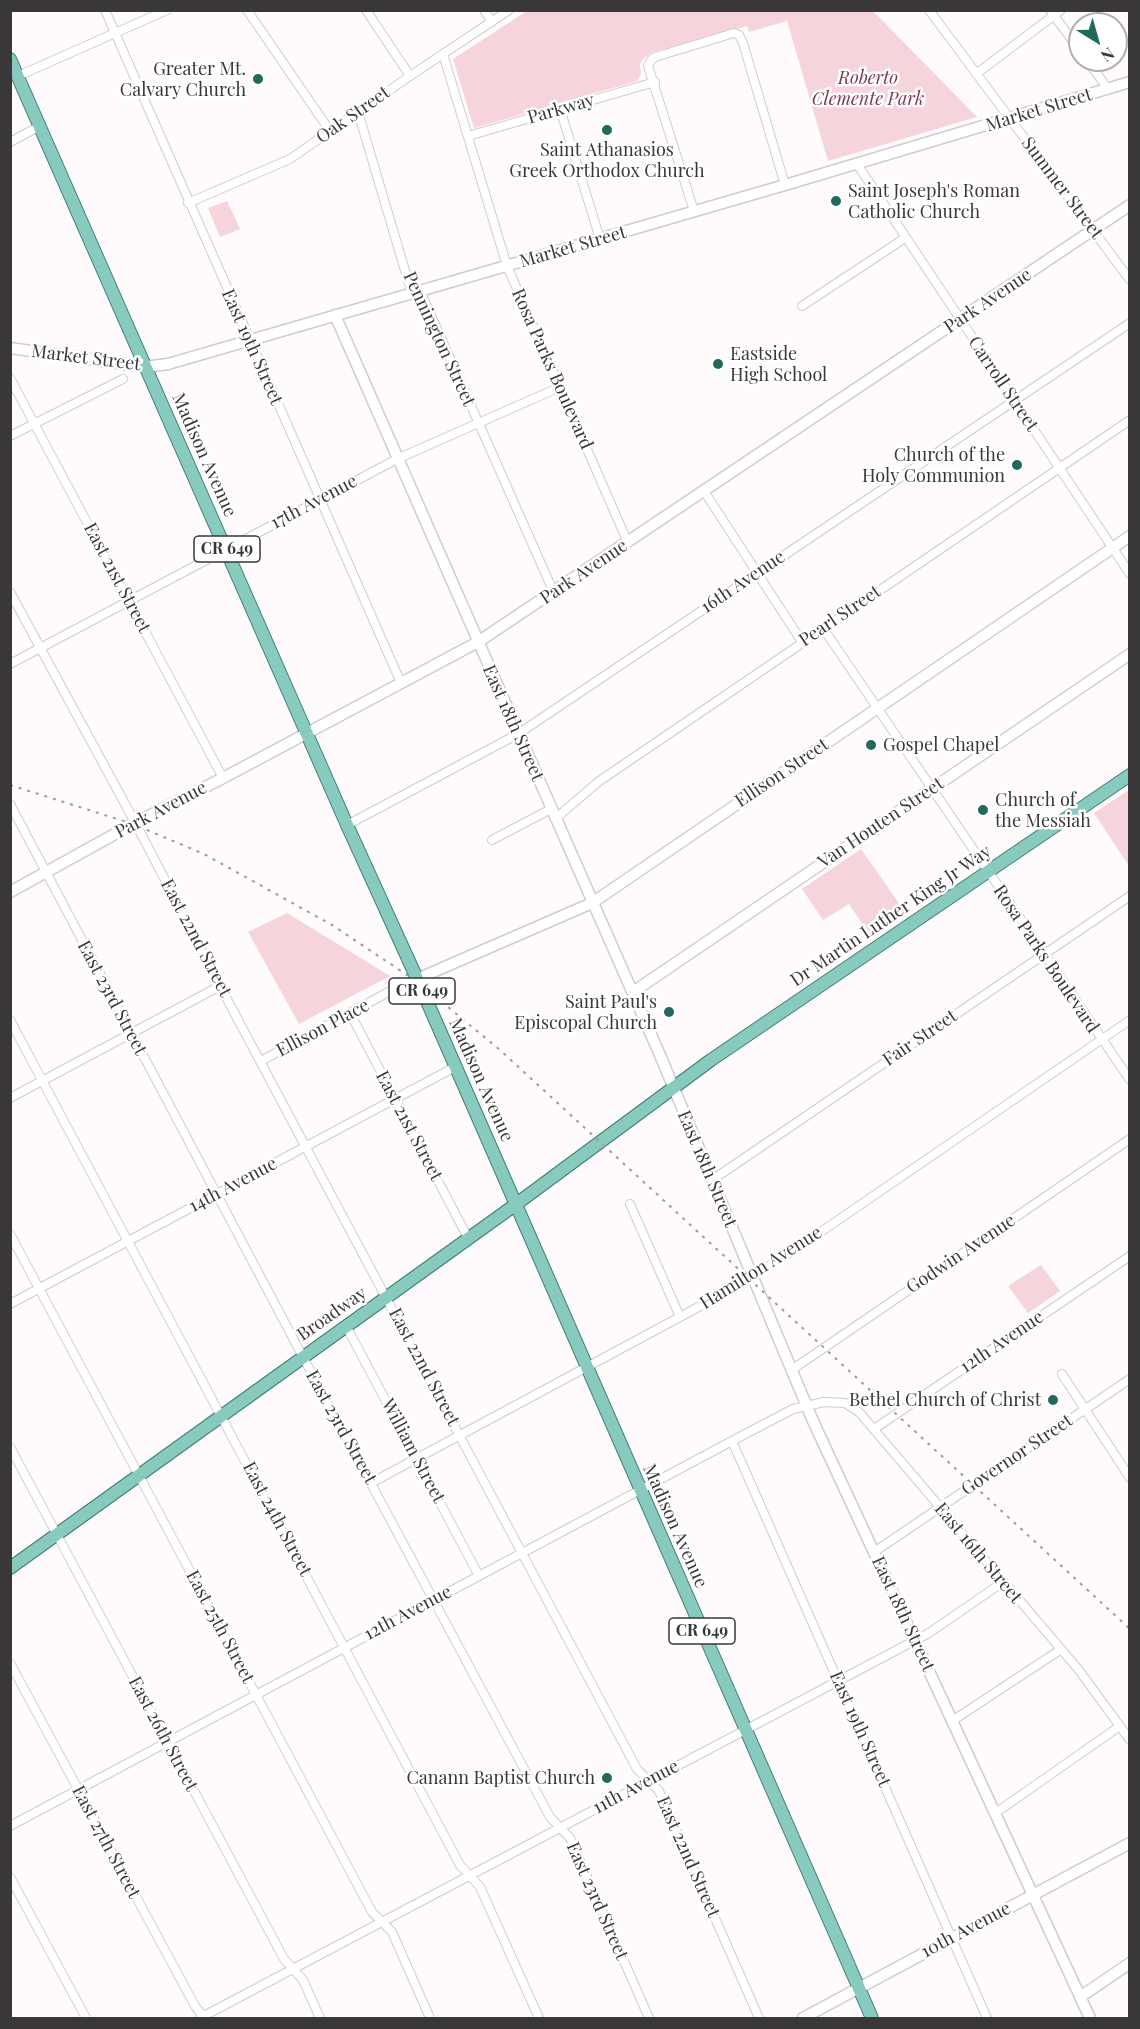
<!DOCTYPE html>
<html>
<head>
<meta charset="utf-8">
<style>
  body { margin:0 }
  #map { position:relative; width:1140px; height:2029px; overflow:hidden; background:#fffafb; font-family:"Playfair Display",serif }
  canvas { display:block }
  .frame { position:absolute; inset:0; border:12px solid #393738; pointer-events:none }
  .north { position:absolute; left:1068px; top:12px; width:60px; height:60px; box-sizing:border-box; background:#fff; border:2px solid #b0afaf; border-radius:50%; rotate:143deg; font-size:16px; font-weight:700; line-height:24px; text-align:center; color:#393738 }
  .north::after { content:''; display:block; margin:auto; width:21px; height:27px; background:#22685d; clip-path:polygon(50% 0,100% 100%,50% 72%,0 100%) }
</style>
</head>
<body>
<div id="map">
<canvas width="1140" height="2029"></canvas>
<div class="frame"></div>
<div class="north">N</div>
</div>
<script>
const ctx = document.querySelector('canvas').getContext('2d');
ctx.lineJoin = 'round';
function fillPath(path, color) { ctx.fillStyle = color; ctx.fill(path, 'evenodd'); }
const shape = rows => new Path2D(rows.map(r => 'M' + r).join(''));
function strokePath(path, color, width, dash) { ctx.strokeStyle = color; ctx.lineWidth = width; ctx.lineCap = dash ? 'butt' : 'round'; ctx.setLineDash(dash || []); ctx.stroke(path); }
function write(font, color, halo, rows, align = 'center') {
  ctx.font = font + ' "Playfair Display",serif'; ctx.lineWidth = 5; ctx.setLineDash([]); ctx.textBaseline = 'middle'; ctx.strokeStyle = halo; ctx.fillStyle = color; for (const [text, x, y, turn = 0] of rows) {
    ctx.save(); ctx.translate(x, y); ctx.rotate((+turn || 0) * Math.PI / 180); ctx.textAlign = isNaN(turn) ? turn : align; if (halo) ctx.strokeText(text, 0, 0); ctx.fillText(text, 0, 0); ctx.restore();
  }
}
const green = shape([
  [527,11,873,11,977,117,828,161,787,21,749,32,747,26,653,52,645,57,640,64,641,74,637,81,474,128,453,59],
  [227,201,240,229,220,237,208,208],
  [1129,790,1129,866,1094,813],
  [861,849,905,912,870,936,849,904,823,920,802,889],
  [287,913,390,976,299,1024,248,932],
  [1041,1265,1060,1291,1028,1313,1008,1286]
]);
const street = shape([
  [105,10,401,683],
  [247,10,330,131],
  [366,10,410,76],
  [484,10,492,22],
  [929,10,1130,280],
  [1050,10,1080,51],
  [443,54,507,266,628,543],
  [1087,60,1108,89],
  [976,74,1061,10],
  [18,76,167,10],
  [560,109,600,239],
  [358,112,409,284,422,295,554,593],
  [468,136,655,82],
  [10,142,40,126],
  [857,164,1130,574],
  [188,203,290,159,410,76,509,10],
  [694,211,648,66,651,60,655,57,734,33,739,35,743,43,785,185],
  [802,306,905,238],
  [10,378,223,778],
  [10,436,123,379],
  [704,491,802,642],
  [10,592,137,826,220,986,637,1769,659,1791,759,2018],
  [823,628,1130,1080],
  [10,664,397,459,560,387],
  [10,804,303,1357,550,1817,570,1838,649,2018],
  [555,819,598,782,1130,420],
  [347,825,518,734,1130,323],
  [492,840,551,809],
  [350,1013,468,1238],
  [10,1020,460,1865,480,1887,539,2018],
  [261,1061,394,989,417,979],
  [10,1098,220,986],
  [712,1180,1130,896],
  [630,1204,680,1317],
  [10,1234,372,1912,392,1932,430,2018],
  [10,1304,455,1067],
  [346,1326,479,1576],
  [793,1369,1130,1139],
  [1062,1374,1130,1478],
  [874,1429,1130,1256],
  [732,1441,987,2018],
  [10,1447,284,1959,303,1980,320,2018],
  [371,1483,732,1289,790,1253,1130,1020],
  [874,1552,1130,1379],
  [10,1663,195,2006,205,2018],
  [952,1721,1060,1650],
  [994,1814,1120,1726],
  [10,1826,732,1441,793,1409,824,1402,845,1403,859,1412,1078,1669,1130,1740],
  [10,1877,86,2018],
  [200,2018,929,1633,1003,1582]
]);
const secondary = shape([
  [335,315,660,1055,813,1421,1090,2018],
  [10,348,131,365,152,366,168,364,785,185,1130,82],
  [10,892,135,823,223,778,478,642,1130,205],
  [417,979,592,903,1130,536],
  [633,992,1130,654],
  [1080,1997,1130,1963],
  [803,2018,1130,1843]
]);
const primary = shape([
  [10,59,347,825,419,983,872,2018],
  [10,1568,515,1205,711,1060,1130,775]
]);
const rail = shape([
  [10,785,133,824,204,854,332,925,419,983,500,1050,1130,1629]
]);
const markers = [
  [258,79,6,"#22685d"],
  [607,130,6,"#22685d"],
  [836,201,6,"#22685d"],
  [718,364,6,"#22685d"],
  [1017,465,6,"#22685d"],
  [871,745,6,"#22685d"],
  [983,810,6,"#22685d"],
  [669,1012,6,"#22685d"],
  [1053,1400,6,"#22685d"],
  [607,1778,6,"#22685d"]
];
const shields = [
  [227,549,66],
  [422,991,66],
  [702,1631,66]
];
const shieldNames = [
  ["CR 649",227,549],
  ["CR 649",422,991],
  ["CR 649",702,1631]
];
const poiNames = [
  ["Greater Mt.",246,69],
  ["Calvary Church",246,90],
  ["Saint Athanasios",607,150,"center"],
  ["Greek Orthodox Church",607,171,"center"],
  ["Saint Joseph's Roman",848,191,"left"],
  ["Catholic Church",848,212,"left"],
  ["Eastside",730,354,"left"],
  ["High School",730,375,"left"],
  ["Church of the",1005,455],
  ["Holy Communion",1005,476],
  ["Gospel Chapel",883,745,"left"],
  ["Church of",995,800,"left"],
  ["the Messiah",995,821,"left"],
  ["Saint Paul's",657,1002],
  ["Episcopal Church",657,1023],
  ["Bethel Church of Christ",1041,1400],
  ["Canann Baptist Church",595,1778]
];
const parkNames = [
  ["Roberto",868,78],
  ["Clemente Park",868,99]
];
const streetNames = [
  ["Parkway",561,109,-16],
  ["Market Street",1039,110,-17],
  ["Oak Street",353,115,-35],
  ["Summer Street",1062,188,53],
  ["Market Street",573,247,-16],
  ["Park Avenue",988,301,-34],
  ["Pennington Street",439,339,65],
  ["East 19th Street",252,347,66],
  ["Market Street",86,358,7],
  ["Rosa Parks Boulevard",552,369,66],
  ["Carroll Street",1003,384,56],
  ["Madison Avenue",204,455,66],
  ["17th Avenue",314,502,-28],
  ["Park Avenue",584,572,-34],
  ["East 21st Street",117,578,62],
  ["16th Avenue",743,582,-34],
  ["Pearl Street",840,616,-34],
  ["East 18th Street",513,723,66],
  ["Ellison Street",782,773,-34],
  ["Park Avenue",161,810,-28],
  ["Van Houten Street",881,823,-34],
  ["Dr Martin Luther King Jr Way",891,916,-34],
  ["East 22nd Street",196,938,62],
  ["Rosa Parks Boulevard",1046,959,56],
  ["East 23rd Street",112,998,62],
  ["Ellison Place",323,1028,-28],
  ["Fair Street",920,1038,-34],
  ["Madison Avenue",481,1080,66],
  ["East 21st Street",409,1126,62],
  ["East 18th Street",707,1169,67],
  ["14th Avenue",233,1185,-28],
  ["Godwin Avenue",961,1254,-34],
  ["Hamilton Avenue",761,1268,-32],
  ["Broadway",332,1314,-35],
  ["12th Avenue",1002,1342,-34],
  ["East 22nd Street",424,1367,62],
  ["East 23rd Street",341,1427,61],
  ["William Street",413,1451,62],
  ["Governor Street",1017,1455,-34],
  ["East 24th Street",277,1519,62],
  ["Madison Avenue",675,1526,66],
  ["East 16th Street",978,1553,50],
  ["12th Avenue",408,1613,-28],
  ["East 18th Street",903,1614,65],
  ["East 25th Street",220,1627,62],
  ["East 19th Street",860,1729,66],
  ["East 26th Street",163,1734,62],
  ["11th Avenue",636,1787,-28],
  ["East 27th Street",106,1842,62],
  ["East 22nd Street",688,1857,66],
  ["East 23rd Street",597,1901,66],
  ["10th Avenue",966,1930,-28]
];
fillPath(green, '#f5d4dc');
strokePath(street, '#d0cccd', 10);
strokePath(secondary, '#d0cccd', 13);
strokePath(primary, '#3a8074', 14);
strokePath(street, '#fff', 8);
strokePath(secondary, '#fff', 10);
strokePath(primary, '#89cabf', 12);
strokePath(rail, '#9f9b9c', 2, [3, 6]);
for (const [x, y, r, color] of markers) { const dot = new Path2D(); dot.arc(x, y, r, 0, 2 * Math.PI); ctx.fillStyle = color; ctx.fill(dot); strokePath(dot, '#fff', 2); }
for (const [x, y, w] of shields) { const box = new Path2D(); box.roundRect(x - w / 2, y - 13, w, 26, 4.5); ctx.fillStyle = '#fff'; ctx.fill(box); strokePath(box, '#393738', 1.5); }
write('bold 16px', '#393738', null, shieldNames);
write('18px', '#393738', '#fff', poiNames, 'right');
write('italic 18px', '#7b3b4e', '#fff', parkNames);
write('18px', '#393738', '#fff', streetNames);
</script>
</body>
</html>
